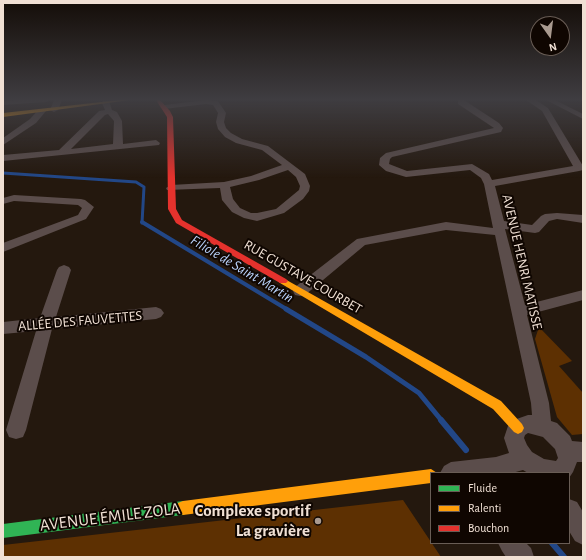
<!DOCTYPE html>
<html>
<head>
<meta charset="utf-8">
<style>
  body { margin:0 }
  #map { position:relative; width:586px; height:560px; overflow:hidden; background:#24180e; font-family:"Alegreya Sans",sans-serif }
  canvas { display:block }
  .frame { position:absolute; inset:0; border:4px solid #f0e0d4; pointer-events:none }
  .legend { position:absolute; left:430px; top:472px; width:140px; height:72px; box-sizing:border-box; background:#0f0601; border:1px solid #695d55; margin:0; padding:5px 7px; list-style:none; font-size:12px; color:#f0e0d4 }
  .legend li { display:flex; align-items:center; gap:8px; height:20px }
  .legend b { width:20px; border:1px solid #695d55 }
  .north { position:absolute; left:530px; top:16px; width:40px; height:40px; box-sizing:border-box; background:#0f0601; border:1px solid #695d55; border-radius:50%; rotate:166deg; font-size:11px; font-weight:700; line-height:16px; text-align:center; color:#f0e0d4 }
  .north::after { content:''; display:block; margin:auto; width:14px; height:18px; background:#a99a8f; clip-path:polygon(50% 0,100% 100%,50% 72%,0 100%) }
</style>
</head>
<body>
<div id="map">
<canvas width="586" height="560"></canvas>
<div class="frame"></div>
<ul class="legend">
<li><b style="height:5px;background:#30b455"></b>Fluide</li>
<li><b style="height:5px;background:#ff9f0a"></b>Ralenti</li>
<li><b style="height:5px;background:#e5322d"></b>Bouchon</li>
</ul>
<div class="north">N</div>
</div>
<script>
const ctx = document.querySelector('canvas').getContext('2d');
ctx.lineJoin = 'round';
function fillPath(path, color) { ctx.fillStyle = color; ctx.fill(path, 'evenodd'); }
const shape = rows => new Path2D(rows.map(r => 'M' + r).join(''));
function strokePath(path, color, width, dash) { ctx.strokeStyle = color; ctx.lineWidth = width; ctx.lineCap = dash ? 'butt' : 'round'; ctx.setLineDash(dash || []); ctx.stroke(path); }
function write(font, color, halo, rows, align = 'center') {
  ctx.font = font + ' "Alegreya Sans",sans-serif'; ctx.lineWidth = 4; ctx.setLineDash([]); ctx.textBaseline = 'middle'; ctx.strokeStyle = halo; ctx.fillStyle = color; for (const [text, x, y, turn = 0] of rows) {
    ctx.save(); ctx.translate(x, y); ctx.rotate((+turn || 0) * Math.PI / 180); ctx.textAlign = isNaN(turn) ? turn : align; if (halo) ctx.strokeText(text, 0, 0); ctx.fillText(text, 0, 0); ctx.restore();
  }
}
const green = shape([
  [539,327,572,361,559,366,583,393,583,434,572,435,557,417,535,339],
  [403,500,441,557,3,557,3,545]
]);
const streamFar3 = shape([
  [3,173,136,182,144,187,142,223]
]);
const streamFar2 = shape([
  [142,222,288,310]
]);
const streamFar1 = shape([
  [286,309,366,357,419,393,442,421]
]);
const stream = shape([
  [441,420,466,450],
  [552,543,564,557]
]);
const street = shape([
  [18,100,50,100,46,102,3,105,3,101,18,100],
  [54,100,62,100,58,110,54,112,50,110,54,100],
  [206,100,218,101,226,113,224,122,226,128,231,133,242,139,268,146,305,174,310,186,309,191,303,199,284,213,257,221,244,218,232,212,222,200,220,188,167,190,166,188,171,185,224,182,251,176,282,165,262,150,236,143,225,137,218,129,216,122,218,113,213,105,206,104,164,109,160,107,164,105,206,100],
  [288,170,296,177,300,186,299,190,276,209,257,213,251,213,240,208,233,199,230,187,259,180,288,170],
  [458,100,464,100,499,123,503,128,501,132,392,157,390,159,389,164,407,171,472,164,489,174,492,180,573,166,542,111,526,100,536,100,548,108,583,166,583,170,579,171,495,186,504,221,532,225,541,216,545,214,557,213,583,215,583,223,557,219,549,221,539,232,535,233,505,229,525,305,583,290,583,300,527,315,549,403,551,421,557,423,570,436,572,441,583,442,583,462,577,462,573,472,569,478,569,473,528,473,523,470,512,473,440,473,444,466,451,462,496,457,509,453,504,438,508,426,511,421,528,415,532,415,531,403,495,235,446,230,365,245,305,295,300,296,295,295,293,291,295,287,357,239,446,222,493,228,484,184,481,178,470,170,406,177,386,171,379,165,380,158,386,153,494,128,458,104,458,100],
  [528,433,543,437,555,449,558,458,556,461,544,459,532,452,527,445,524,438,525,435,528,433],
  [546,100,555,100,583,114,583,119,546,100],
  [103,101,109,101,112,110,117,112,122,121,123,144,156,140,160,143,159,145,3,161,3,155,59,150,99,111,105,110,102,103,103,101],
  [108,114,114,121,113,144,71,149,105,115,108,114],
  [39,109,45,109,46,111,36,123,3,145,3,138,30,119,39,109],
  [14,195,81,199,85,200,94,207,86,219,3,252,3,243,78,215,82,208,78,205,14,201,3,204,3,198,14,195],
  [64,265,69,267,71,270,56,317,156,307,161,309,164,313,161,317,156,319,52,329,26,430,23,437,16,439,9,437,6,430,36,331,3,334,3,322,40,318,57,270,59,267,64,265],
  [569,499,577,502,583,512,583,545,575,541,569,531,569,499],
  [498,543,526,543,531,548,534,557,506,557,502,551,498,543]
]);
const fast = shape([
  [183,501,188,503,190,508,188,513,183,515,3,538,3,524,183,501]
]);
const slow = shape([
  [119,100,130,100,3,117,3,113,119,100],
  [283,278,501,401,522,424,524,428,522,432,518,434,514,432,493,409,280,283,278,281,283,278],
  [431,469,437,473,431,473,431,483,183,515,178,513,176,508,178,503,183,501,431,469]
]);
const jam = shape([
  [156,100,160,100,170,111,173,117,176,209,182,220,286,279,288,281,286,283,280,283,176,223,168,209,167,117,156,100]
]);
const markers = [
  [318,521,4,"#a99a8f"]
];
const streetNames = [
  ["AVENUE HENRI MATISSE",522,262,77],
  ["RUE GUSTAVE COURBET",303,277,30],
  ["ALLÉE DES FAUVETTES",80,321,-5]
];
const waterNames = [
  ["Filiole de Saint Martin",242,269,31]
];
const nearPoinames = [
  ["Complexe sportif",310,511],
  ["La gravière",310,531]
];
const nearStreetnames = [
  ["AVENUE ÉMILE ZOLA",110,517,-7]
];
fillPath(green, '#5d3002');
strokePath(streamFar3, '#224787', 3);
strokePath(streamFar2, '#224787', 4);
strokePath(streamFar1, '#224787', 5);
strokePath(stream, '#224787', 6);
fillPath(street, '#5b4d4b');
fillPath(fast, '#30b455');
fillPath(slow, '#ff9f0a');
fillPath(jam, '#e5322d');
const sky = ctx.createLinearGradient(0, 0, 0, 178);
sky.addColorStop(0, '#140d08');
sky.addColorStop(0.56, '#3f3d41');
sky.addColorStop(1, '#3f3d4100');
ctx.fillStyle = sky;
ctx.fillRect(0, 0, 586, 178);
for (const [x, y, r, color] of markers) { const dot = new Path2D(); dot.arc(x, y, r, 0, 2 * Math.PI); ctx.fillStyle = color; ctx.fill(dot); strokePath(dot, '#0f0601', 1.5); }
write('14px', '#f0e0d4', '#0f0601', streetNames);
write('italic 15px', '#bad3fb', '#0f0601', waterNames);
write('bold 17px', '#f0e0d4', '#0f0601', nearPoinames, 'right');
write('17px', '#f0e0d4', '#0f0601', nearStreetnames);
</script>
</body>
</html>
